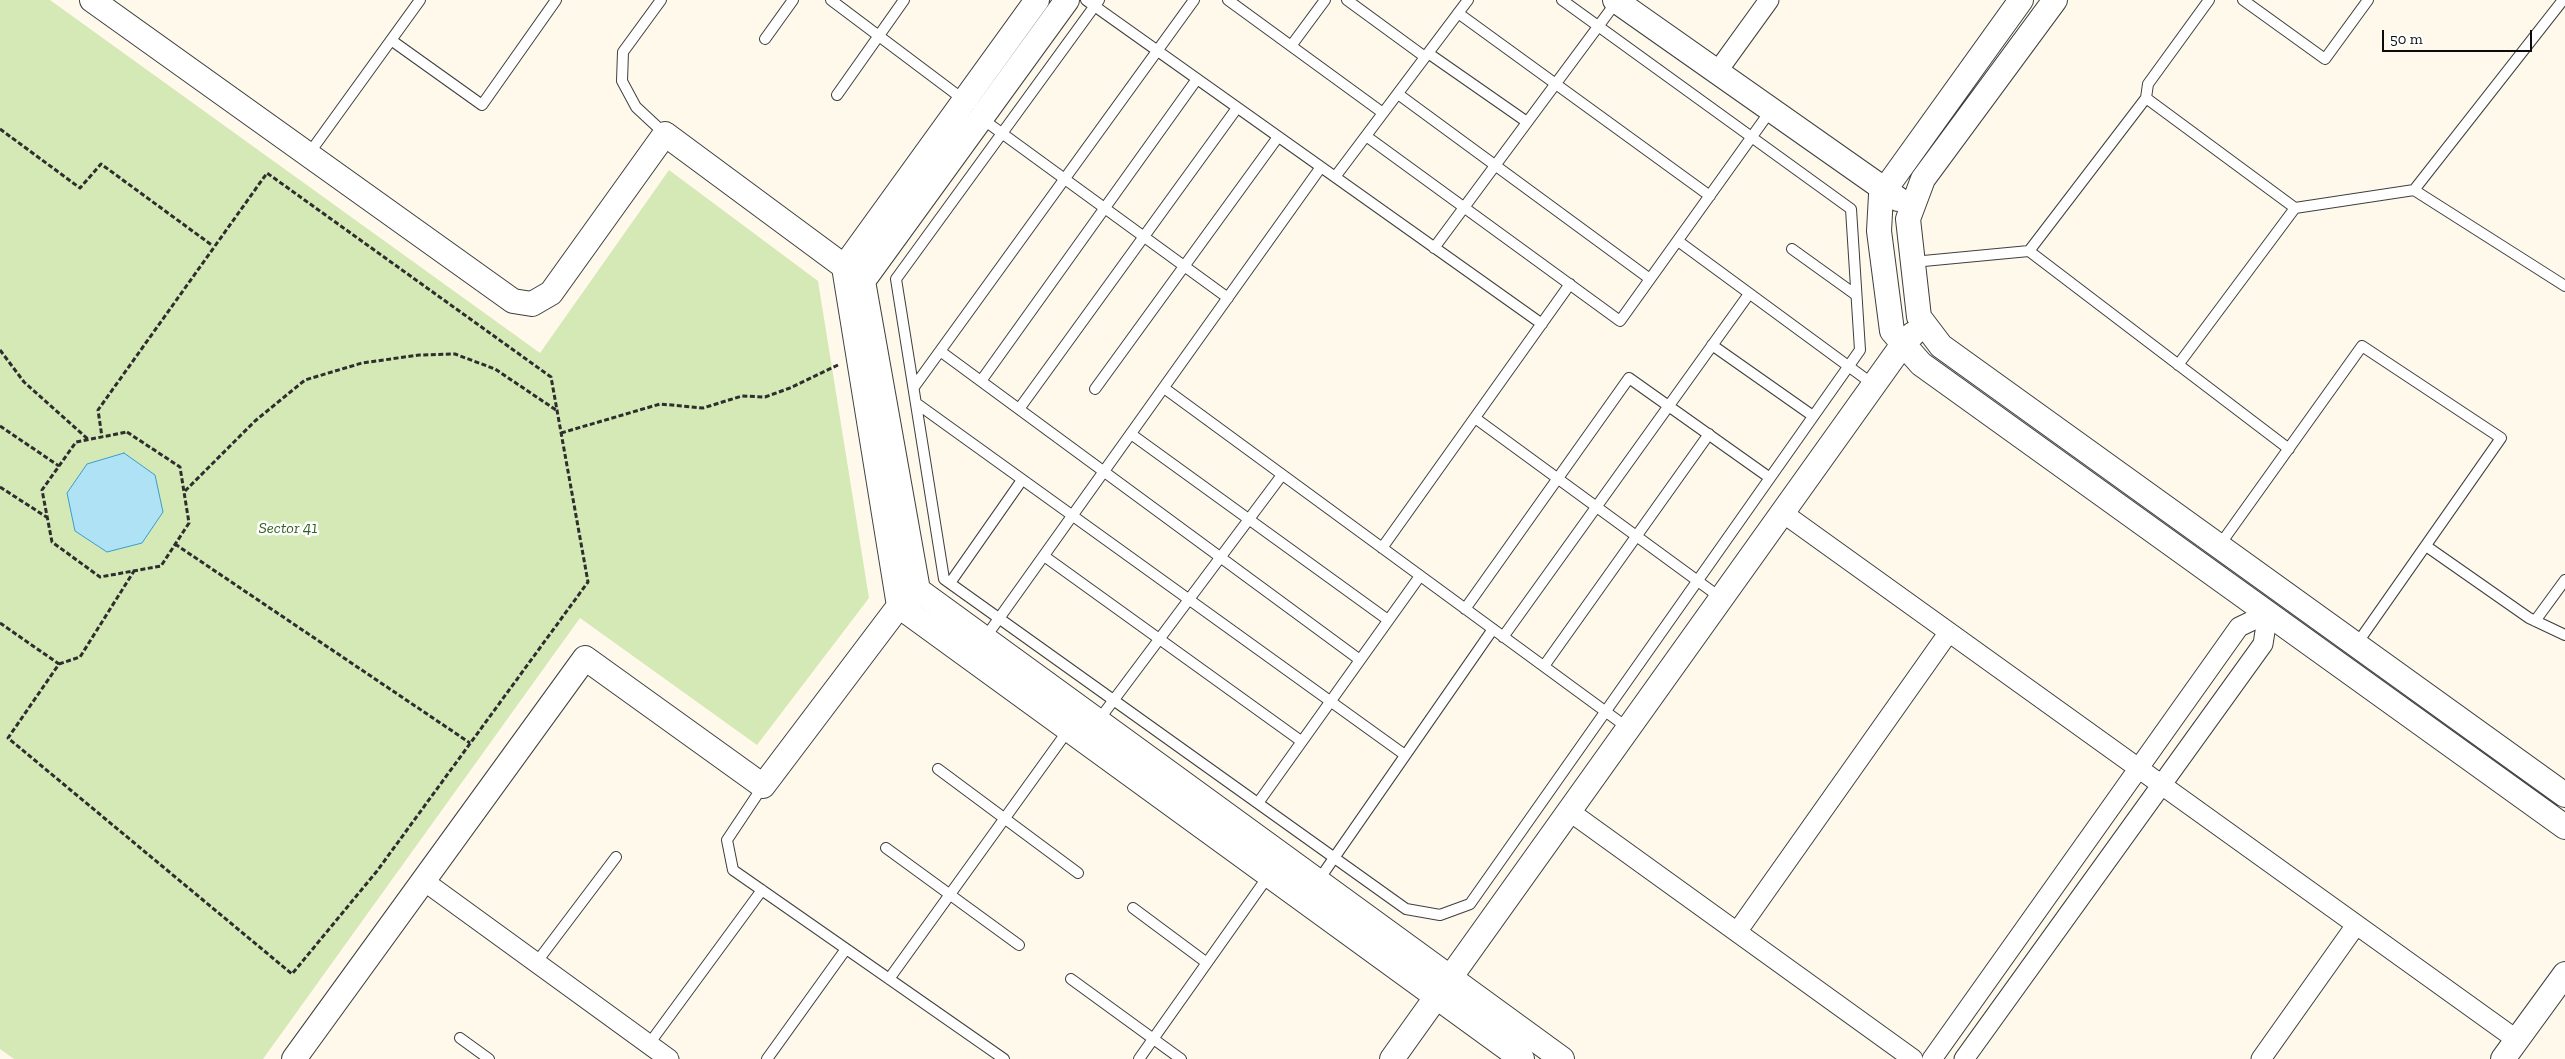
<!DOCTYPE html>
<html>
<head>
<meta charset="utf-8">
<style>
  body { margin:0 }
  #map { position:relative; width:2565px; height:1059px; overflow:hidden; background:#fff9eb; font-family:"Zilla Slab",serif }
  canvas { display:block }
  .scale { position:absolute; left:2382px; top:30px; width:150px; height:22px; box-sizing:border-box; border:2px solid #0c0c0c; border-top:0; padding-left:6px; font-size:15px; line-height:18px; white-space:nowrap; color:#0c0c0c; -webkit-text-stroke:4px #fff; paint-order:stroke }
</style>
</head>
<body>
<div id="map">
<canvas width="2565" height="1059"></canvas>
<div class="scale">50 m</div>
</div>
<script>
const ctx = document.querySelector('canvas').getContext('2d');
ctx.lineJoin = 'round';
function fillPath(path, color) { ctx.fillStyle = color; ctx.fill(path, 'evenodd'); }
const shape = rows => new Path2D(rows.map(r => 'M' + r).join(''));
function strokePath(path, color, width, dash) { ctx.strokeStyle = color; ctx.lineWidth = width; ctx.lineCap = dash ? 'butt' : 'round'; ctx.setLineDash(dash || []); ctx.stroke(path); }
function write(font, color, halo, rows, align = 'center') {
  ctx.font = font + ' "Zilla Slab",serif'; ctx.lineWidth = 5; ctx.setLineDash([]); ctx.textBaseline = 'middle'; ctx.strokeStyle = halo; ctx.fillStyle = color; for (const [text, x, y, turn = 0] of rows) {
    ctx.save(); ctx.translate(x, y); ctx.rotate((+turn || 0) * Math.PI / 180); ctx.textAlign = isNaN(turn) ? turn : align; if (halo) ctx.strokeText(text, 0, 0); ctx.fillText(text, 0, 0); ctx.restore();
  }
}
const green = shape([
  [0,0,50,0,540,353,669,170,818,281,869,598,757,745,580,618,263,1059,14,1059,0,1049]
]);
const water = shape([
  [124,453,155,475,163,512,142,543,107,552,75,531,67,493,87,464,124,453]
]);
const path = shape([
  [0,129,80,188,101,164,213,246],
  [0,350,24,382,89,440],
  [0,426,59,466],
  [127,432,180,467,189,523,161,566,100,577,52,542,42,490,76,442,127,432],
  [561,433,660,404,703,408,742,396,765,397,790,388,838,365],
  [0,487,48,518],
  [185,491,255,421,305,380,362,363,419,355,455,354,495,369,556,410],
  [175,544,470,743],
  [0,623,59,664,8,738,292,974,377,871,588,582,551,377,267,173,98,410,102,437],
  [59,664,80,657,134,571]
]);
const service = shape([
  [661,0,623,52,622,81,636,107,665,134],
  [831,0,964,100],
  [1086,0,1542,324],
  [1099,0,896,279,944,579,1406,909,1440,915,1470,904,1860,350,1851,209,1562,0],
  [1228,0,1383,113],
  [1347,0,1425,57],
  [2209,0,2148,84,2146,98,2029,251,2289,449],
  [2243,0,2325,59,2368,0],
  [2563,0,2414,190,2565,286],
  [1458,13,1710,196],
  [765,39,793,0],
  [391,40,482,105,556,0],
  [1291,46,1325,0],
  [1428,53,1527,122],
  [1398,94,1650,279],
  [837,95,904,0],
  [2146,98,2295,208,2178,365],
  [981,118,1228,298],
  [1366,136,1620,321,1771,110],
  [308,155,420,0],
  [1335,177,1468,0],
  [2295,208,2414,190],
  [1678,241,1874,385],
  [1434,248,1617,1],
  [1792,249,1856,295],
  [1913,262,2029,251],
  [1712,345,1813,416],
  [940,351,1360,660],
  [981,381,1197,79],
  [914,387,1194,0],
  [1164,388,1628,728],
  [1095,389,1278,137],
  [916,403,1405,755],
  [1019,409,1237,108],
  [1475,418,1721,598],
  [1131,434,1388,620],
  [2219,546,2362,346,2501,438,2356,645],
  [2426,546,2529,618,2565,635],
  [1382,548,1570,284],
  [1044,556,1301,741],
  [950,583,1022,480],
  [1465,609,1629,378,1770,478],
  [2535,621,2565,580],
  [1503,637,1749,294],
  [985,638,1321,167],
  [1544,666,1709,434],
  [1098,721,1282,475],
  [938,769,1078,873],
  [763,786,727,840,733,870,1004,1059],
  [1258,803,1420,576],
  [886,848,1019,945],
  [1318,881,1493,629],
  [1133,908,1207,963],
  [536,963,616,857],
  [889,979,1069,729],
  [1071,979,1181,1059],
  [460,1038,489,1059],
  [649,1044,762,890],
  [767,1059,846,949],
  [1139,1059,1269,875]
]);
const minor = shape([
  [1717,72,1769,0],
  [1783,513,2517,1040],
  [1569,811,1913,1059],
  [424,881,669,1059],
  [1737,932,1949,632],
  [1932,1059,2239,627,2268,613],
  [1964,1059,2263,644,2268,613],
  [2261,1059,2356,925]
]);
const tertiary = shape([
  [92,0,513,301,532,304,551,293,665,134,857,276],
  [1037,0,844,267,899,606,1522,1059],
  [1067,0,863,281,918,590,1562,1059],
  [1615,0,1898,199],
  [2021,0,1881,195,1879,231,1892,331,1921,364,2565,827],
  [2055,0,1923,179,1908,219,1919,317,1941,346,2565,795],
  [294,1059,585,658,763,786,899,606,911,595],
  [1392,1059,1903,344,1913,334],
  [2503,1059,2565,974]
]);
const parkNames = [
  ["Sector 41",288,528]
];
fillPath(green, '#d5e9b6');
fillPath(water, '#b0e2f6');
strokePath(water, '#389ecd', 1);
strokePath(service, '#3f3f3f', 12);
strokePath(minor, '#3f3f3f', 21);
strokePath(tertiary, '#3f3f3f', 26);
strokePath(path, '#2e2e2e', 3, [5, 2.5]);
strokePath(service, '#fff', 10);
strokePath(minor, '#fff', 19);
strokePath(tertiary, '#fff', 24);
write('italic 16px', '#32631d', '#fff', parkNames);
</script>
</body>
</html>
